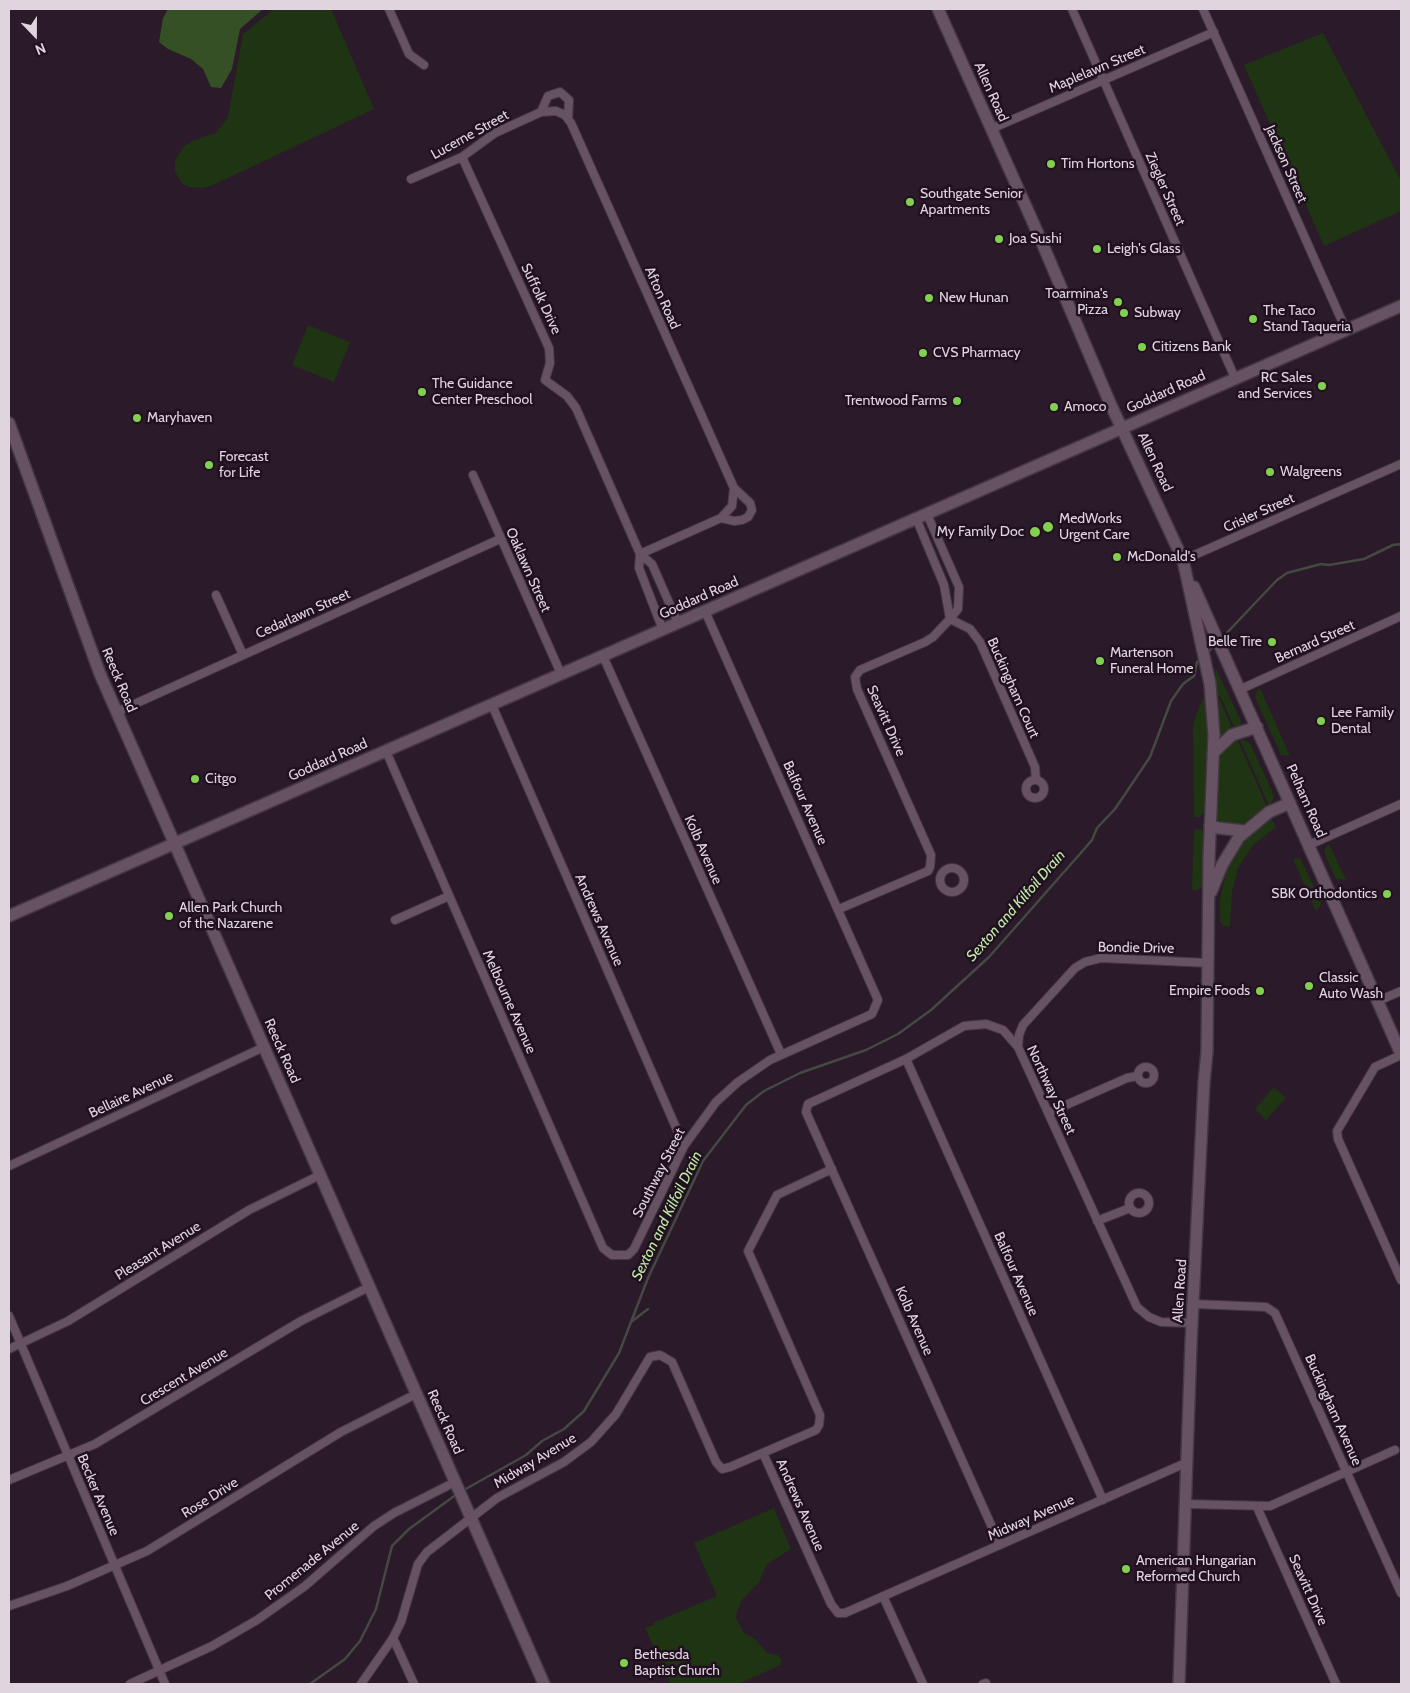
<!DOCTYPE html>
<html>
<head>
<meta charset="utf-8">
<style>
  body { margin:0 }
  #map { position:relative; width:1410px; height:1693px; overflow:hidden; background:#2b1a29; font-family:Cabin,sans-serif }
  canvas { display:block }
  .frame { position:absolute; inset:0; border:10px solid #e0d5df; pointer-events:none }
  .north { position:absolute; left:10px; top:10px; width:50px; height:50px; -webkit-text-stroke:4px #211120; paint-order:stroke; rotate:158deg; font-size:14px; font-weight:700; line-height:20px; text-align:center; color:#e0d5df }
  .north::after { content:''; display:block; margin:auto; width:18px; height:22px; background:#e0d5df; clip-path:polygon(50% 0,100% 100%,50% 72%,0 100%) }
</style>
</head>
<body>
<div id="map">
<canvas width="1410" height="1693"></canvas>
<div class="frame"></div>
<div class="north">N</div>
</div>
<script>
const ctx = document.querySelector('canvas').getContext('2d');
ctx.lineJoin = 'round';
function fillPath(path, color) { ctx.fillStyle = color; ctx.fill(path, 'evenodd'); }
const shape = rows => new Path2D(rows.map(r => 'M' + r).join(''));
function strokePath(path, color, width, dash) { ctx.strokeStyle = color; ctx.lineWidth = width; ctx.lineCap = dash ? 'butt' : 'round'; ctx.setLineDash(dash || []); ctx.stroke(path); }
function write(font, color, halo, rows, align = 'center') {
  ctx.font = font + ' Cabin,sans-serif'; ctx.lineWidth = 5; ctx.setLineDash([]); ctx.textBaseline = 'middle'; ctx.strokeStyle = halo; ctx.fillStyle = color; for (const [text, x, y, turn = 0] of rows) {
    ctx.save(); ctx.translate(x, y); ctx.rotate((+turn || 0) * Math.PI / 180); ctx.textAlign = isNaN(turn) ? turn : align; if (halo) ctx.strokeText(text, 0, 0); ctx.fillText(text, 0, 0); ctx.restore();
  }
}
const green = shape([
  [274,9,331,9,374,109,211,186,201,188,189,187,182,183,175,172,175,160,184,146,195,140,216,133,228,117,243,34],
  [1323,33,1401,181,1401,211,1324,246,1244,65],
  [308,325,350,342,334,382,292,365],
  [1215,667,1241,721,1239,727,1235,729,1221,697,1217,696],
  [1260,688,1290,756,1281,755,1255,697,1257,690],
  [1219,698,1233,730,1219,738,1217,699],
  [1203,699,1207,700,1208,727,1205,811,1200,817,1194,817,1193,723],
  [1239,738,1250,743,1272,791,1274,799,1269,806],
  [1237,739,1267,807,1243,823,1222,824,1215,818,1219,757,1226,745],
  [1272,819,1276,827,1253,845,1238,868,1232,892,1230,927,1224,926,1220,922,1220,899,1228,864,1244,840],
  [1196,829,1203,830,1205,833,1203,885,1198,890,1192,890,1194,831],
  [1329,844,1346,880,1336,879,1325,855,1325,848],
  [1300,858,1321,901,1320,907,1316,911,1293,859],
  [1274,1087,1286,1098,1266,1120,1255,1109],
  [774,1508,791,1549,767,1564,759,1582,742,1600,735,1616,744,1633,755,1639,767,1653,778,1655,781,1659,781,1665,738,1684,671,1684,645,1628,654,1625,653,1623,717,1596,694,1543]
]);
const forest = shape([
  [168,9,263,9,240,29,232,69,221,88,211,87,203,69,191,59,168,49,159,42,163,18]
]);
const stream = shape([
  [1221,639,1277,580,1287,573,1321,564,1329,565,1364,559,1393,545,1401,544],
  [1207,653,1216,644],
  [631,1322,648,1309],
  [464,1490,526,1455,542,1441,564,1429,584,1411,619,1353,648,1278,703,1161,746,1105,764,1091,800,1073,866,1050,898,1034,931,1010,989,957,1079,855,1092,840,1097,828,1115,809,1150,757,1171,701,1183,684,1194,676,1197,662,1202,659],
  [310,1684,345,1659,360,1641,376,1609,392,1546,409,1529,457,1494]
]);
const street = shape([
  [389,9,409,54,424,65],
  [1072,9,1235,378],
  [1203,9,1346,330],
  [541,112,548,96,560,92,569,100,568,119],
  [991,129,1214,32],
  [462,157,549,348,550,363,545,380,567,396,576,408,640,554,639,568,663,630],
  [411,179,462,157,495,133,541,112,556,111,565,115,571,123,734,488,732,506,721,518,640,554],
  [473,475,561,674],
  [721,518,734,521,742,520,748,517,752,510,750,503,734,488],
  [916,518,944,585,950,619,958,609,959,587,927,514],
  [640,554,652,564,678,623],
  [1183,560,1401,464],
  [216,595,243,655],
  [603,656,781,1054],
  [1239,690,1401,616],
  [492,705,684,1146],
  [117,712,500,539],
  [386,751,603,1248,612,1255,628,1255,634,1249,684,1146,716,1102,738,1082,770,1060,872,1014,878,1000,705,611],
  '1026 789a9 9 0 1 1 18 0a9 9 0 1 1-18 0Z',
  [1309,845,1401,804],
  [930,867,931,855,857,689,855,677,860,670,925,642,933,637,950,619,970,629,980,642,1035,767,1036,780],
  '940 880a12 12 0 1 1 24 0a12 12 0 1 1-24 0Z',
  [839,909,928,871,930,867],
  [395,920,449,896],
  [1378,1001,1401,991],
  [1018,1047,1019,1035,1023,1025,1075,968,1085,962,1101,958,1209,963],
  [1401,1055,1375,1067,1337,1131,1338,1139,1401,1280],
  [906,1059,1103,1500],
  '1138 1075a8 8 0 1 1 16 0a8 8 0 1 1-16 0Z',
  [1048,1113,1127,1078,1138,1076],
  [9,1166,264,1047],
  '1129 1203a10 10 0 1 1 20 0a10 10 0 1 1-20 0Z',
  [1097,1221,1130,1208],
  [1194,1304,1266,1307,1275,1313,1401,1593],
  [9,1316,165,1684],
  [9,1349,68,1321,249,1210,320,1175],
  [763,1453,831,1604,838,1613,845,1613,1188,1462],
  [9,1480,95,1444,301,1321,369,1287],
  [1187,1504,1270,1506,1395,1450],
  [1257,1507,1336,1684],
  [1000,1545,806,1112,808,1104,906,1059,964,1026,986,1024,1003,1030,1018,1047,1137,1307,1149,1317,1161,1322,1193,1323],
  [883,1596,923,1684],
  [9,1606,67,1586,147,1551,341,1432,416,1394],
  [393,1638,414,1684],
  [130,1684,212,1646,257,1620,305,1586,374,1526,394,1513,455,1482],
  [361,1684,393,1638,401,1622,418,1564,427,1552,497,1498,564,1462,591,1442,616,1414,650,1357,660,1355,672,1362,716,1462,722,1469,730,1467,816,1430,819,1425,820,1415,748,1251,777,1195,832,1169],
  [983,1684,986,1683]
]);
const secondary = shape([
  [938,9,1040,238,1110,403,1183,560,1210,684,1214,735,1209,859,1207,1052,1204,1082,1191,1343,1179,1684],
  [9,423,100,674,544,1684],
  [1194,587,1401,1054],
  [1213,753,1232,735,1257,727],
  [1210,825,1218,828,1245,831],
  [1211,892,1222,865,1239,837,1269,812,1290,803],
  [9,916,1401,306]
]);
const markers = [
  [1051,164,5,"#82d04f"],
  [910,202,5,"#82d04f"],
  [999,239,5,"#82d04f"],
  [1097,249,5,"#82d04f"],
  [929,298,5,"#82d04f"],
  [1118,302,5,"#82d04f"],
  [1124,313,5,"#82d04f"],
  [1253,319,5,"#82d04f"],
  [1142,347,5,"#82d04f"],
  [923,353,5,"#82d04f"],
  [1322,386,5,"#82d04f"],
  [422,392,5,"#82d04f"],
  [957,401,5,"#82d04f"],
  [1054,407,5,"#82d04f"],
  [137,418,5,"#82d04f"],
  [209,465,5,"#82d04f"],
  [1270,472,5,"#82d04f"],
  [1048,527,6,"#82d04f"],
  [1035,532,6,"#82d04f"],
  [1117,557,5,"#82d04f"],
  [1272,642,5,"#82d04f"],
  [1100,661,5,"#82d04f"],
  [1321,721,5,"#82d04f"],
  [195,779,5,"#82d04f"],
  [1387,894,5,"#82d04f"],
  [169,916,5,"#82d04f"],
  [1309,986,5,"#82d04f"],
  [1260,991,5,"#82d04f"],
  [1126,1569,5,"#82d04f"],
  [624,1663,5,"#82d04f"]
];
const streetNames = [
  ["Maplelawn Street",1097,69,-23],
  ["Allen Road",991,92,66],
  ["Lucerne Street",470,135,-29],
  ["Jackson Street",1286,164,66],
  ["Ziegler Street",1165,189,66],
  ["Afton Road",662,298,66],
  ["Suffolk Drive",541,299,65],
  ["Goddard Road",1166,392,-24],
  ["Allen Road",1155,462,65],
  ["Crisler Street",1259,513,-24],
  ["Oaklawn Street",528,570,66],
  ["Goddard Road",699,598,-24],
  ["Cedarlawn Street",303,614,-24],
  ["Bernard Street",1315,642,-24],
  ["Reeck Road",119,680,67],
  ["Buckingham Court",1013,688,66],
  ["Seavitt Drive",886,721,66],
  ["Goddard Road",328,760,-24],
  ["Pelham Road",1306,801,66],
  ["Balfour Avenue",805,803,66],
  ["Kolb Avenue",703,850,66],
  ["Andrews Avenue",599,920,66],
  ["Bondie Drive",1136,948,1],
  ["Melbourne Avenue",509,1002,66],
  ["Reeck Road",282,1051,66],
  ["Northway Street",1051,1090,65],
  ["Bellaire Avenue",131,1095,-25],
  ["Southway Street",659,1173,-63],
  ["Pleasant Avenue",158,1251,-32],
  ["Balfour Avenue",1016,1274,66],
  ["Allen Road",1180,1291,-86],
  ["Kolb Avenue",914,1321,66],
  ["Crescent Avenue",184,1377,-31],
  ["Buckingham Avenue",1333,1410,66],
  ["Reeck Road",445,1422,66],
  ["Midway Avenue",535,1461,-31],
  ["Becker Avenue",98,1495,67],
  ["Rose Drive",210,1498,-32],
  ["Andrews Avenue",800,1505,66],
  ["Midway Avenue",1031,1518,-24],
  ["Promenade Avenue",312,1561,-39],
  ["Seavitt Drive",1308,1590,66]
];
const poiNames = [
  ["Tim Hortons",1061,164],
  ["Southgate Senior",920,194],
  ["Apartments",920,210],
  ["Joa Sushi",1009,239],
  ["Leigh's Glass",1107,249],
  ["Toarmina's",1108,294,"right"],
  ["Pizza",1108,310,"right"],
  ["New Hunan",939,298],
  ["The Taco",1263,311],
  ["Stand Taqueria",1263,327],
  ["Subway",1134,313],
  ["Citizens Bank",1152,347],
  ["CVS Pharmacy",933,353],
  ["RC Sales",1312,378,"right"],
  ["and Services",1312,394,"right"],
  ["The Guidance",432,384],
  ["Center Preschool",432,400],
  ["Trentwood Farms",947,401,"right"],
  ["Amoco",1064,407],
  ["Maryhaven",147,418],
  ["Forecast",219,457],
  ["for Life",219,473],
  ["Walgreens",1280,472],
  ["MedWorks",1059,519],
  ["Urgent Care",1059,535],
  ["My Family Doc",1024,532,"right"],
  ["McDonald's",1127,557],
  ["Belle Tire",1262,642,"right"],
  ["Martenson",1110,653],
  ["Funeral Home",1110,669],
  ["Lee Family",1331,713],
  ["Dental",1331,729],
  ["Citgo",205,779],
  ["SBK Orthodontics",1377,894,"right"],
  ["Allen Park Church",179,908],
  ["of the Nazarene",179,924],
  ["Classic",1319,978],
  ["Auto Wash",1319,994],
  ["Empire Foods",1250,991,"right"],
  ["American Hungarian",1136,1561],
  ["Reformed Church",1136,1577],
  ["Bethesda",634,1655],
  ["Baptist Church",634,1671]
];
const waterNames = [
  ["Sexton and Kilfoil Drain",1016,906,-49],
  ["Sexton and Kilfoil Drain",667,1216,-64]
];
fillPath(green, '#1f3413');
fillPath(forest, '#355025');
strokePath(stream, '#444a43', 2.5);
strokePath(street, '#443743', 10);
strokePath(secondary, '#443743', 14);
strokePath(street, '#665263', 8);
strokePath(secondary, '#665263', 11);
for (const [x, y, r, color] of markers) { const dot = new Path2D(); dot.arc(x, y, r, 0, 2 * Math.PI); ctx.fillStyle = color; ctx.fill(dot); strokePath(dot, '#211120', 2); }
write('14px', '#e0d5df', '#211120', streetNames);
write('14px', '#e0d5df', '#211120', poiNames, 'left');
write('italic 15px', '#bfeda7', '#211120', waterNames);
</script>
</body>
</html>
